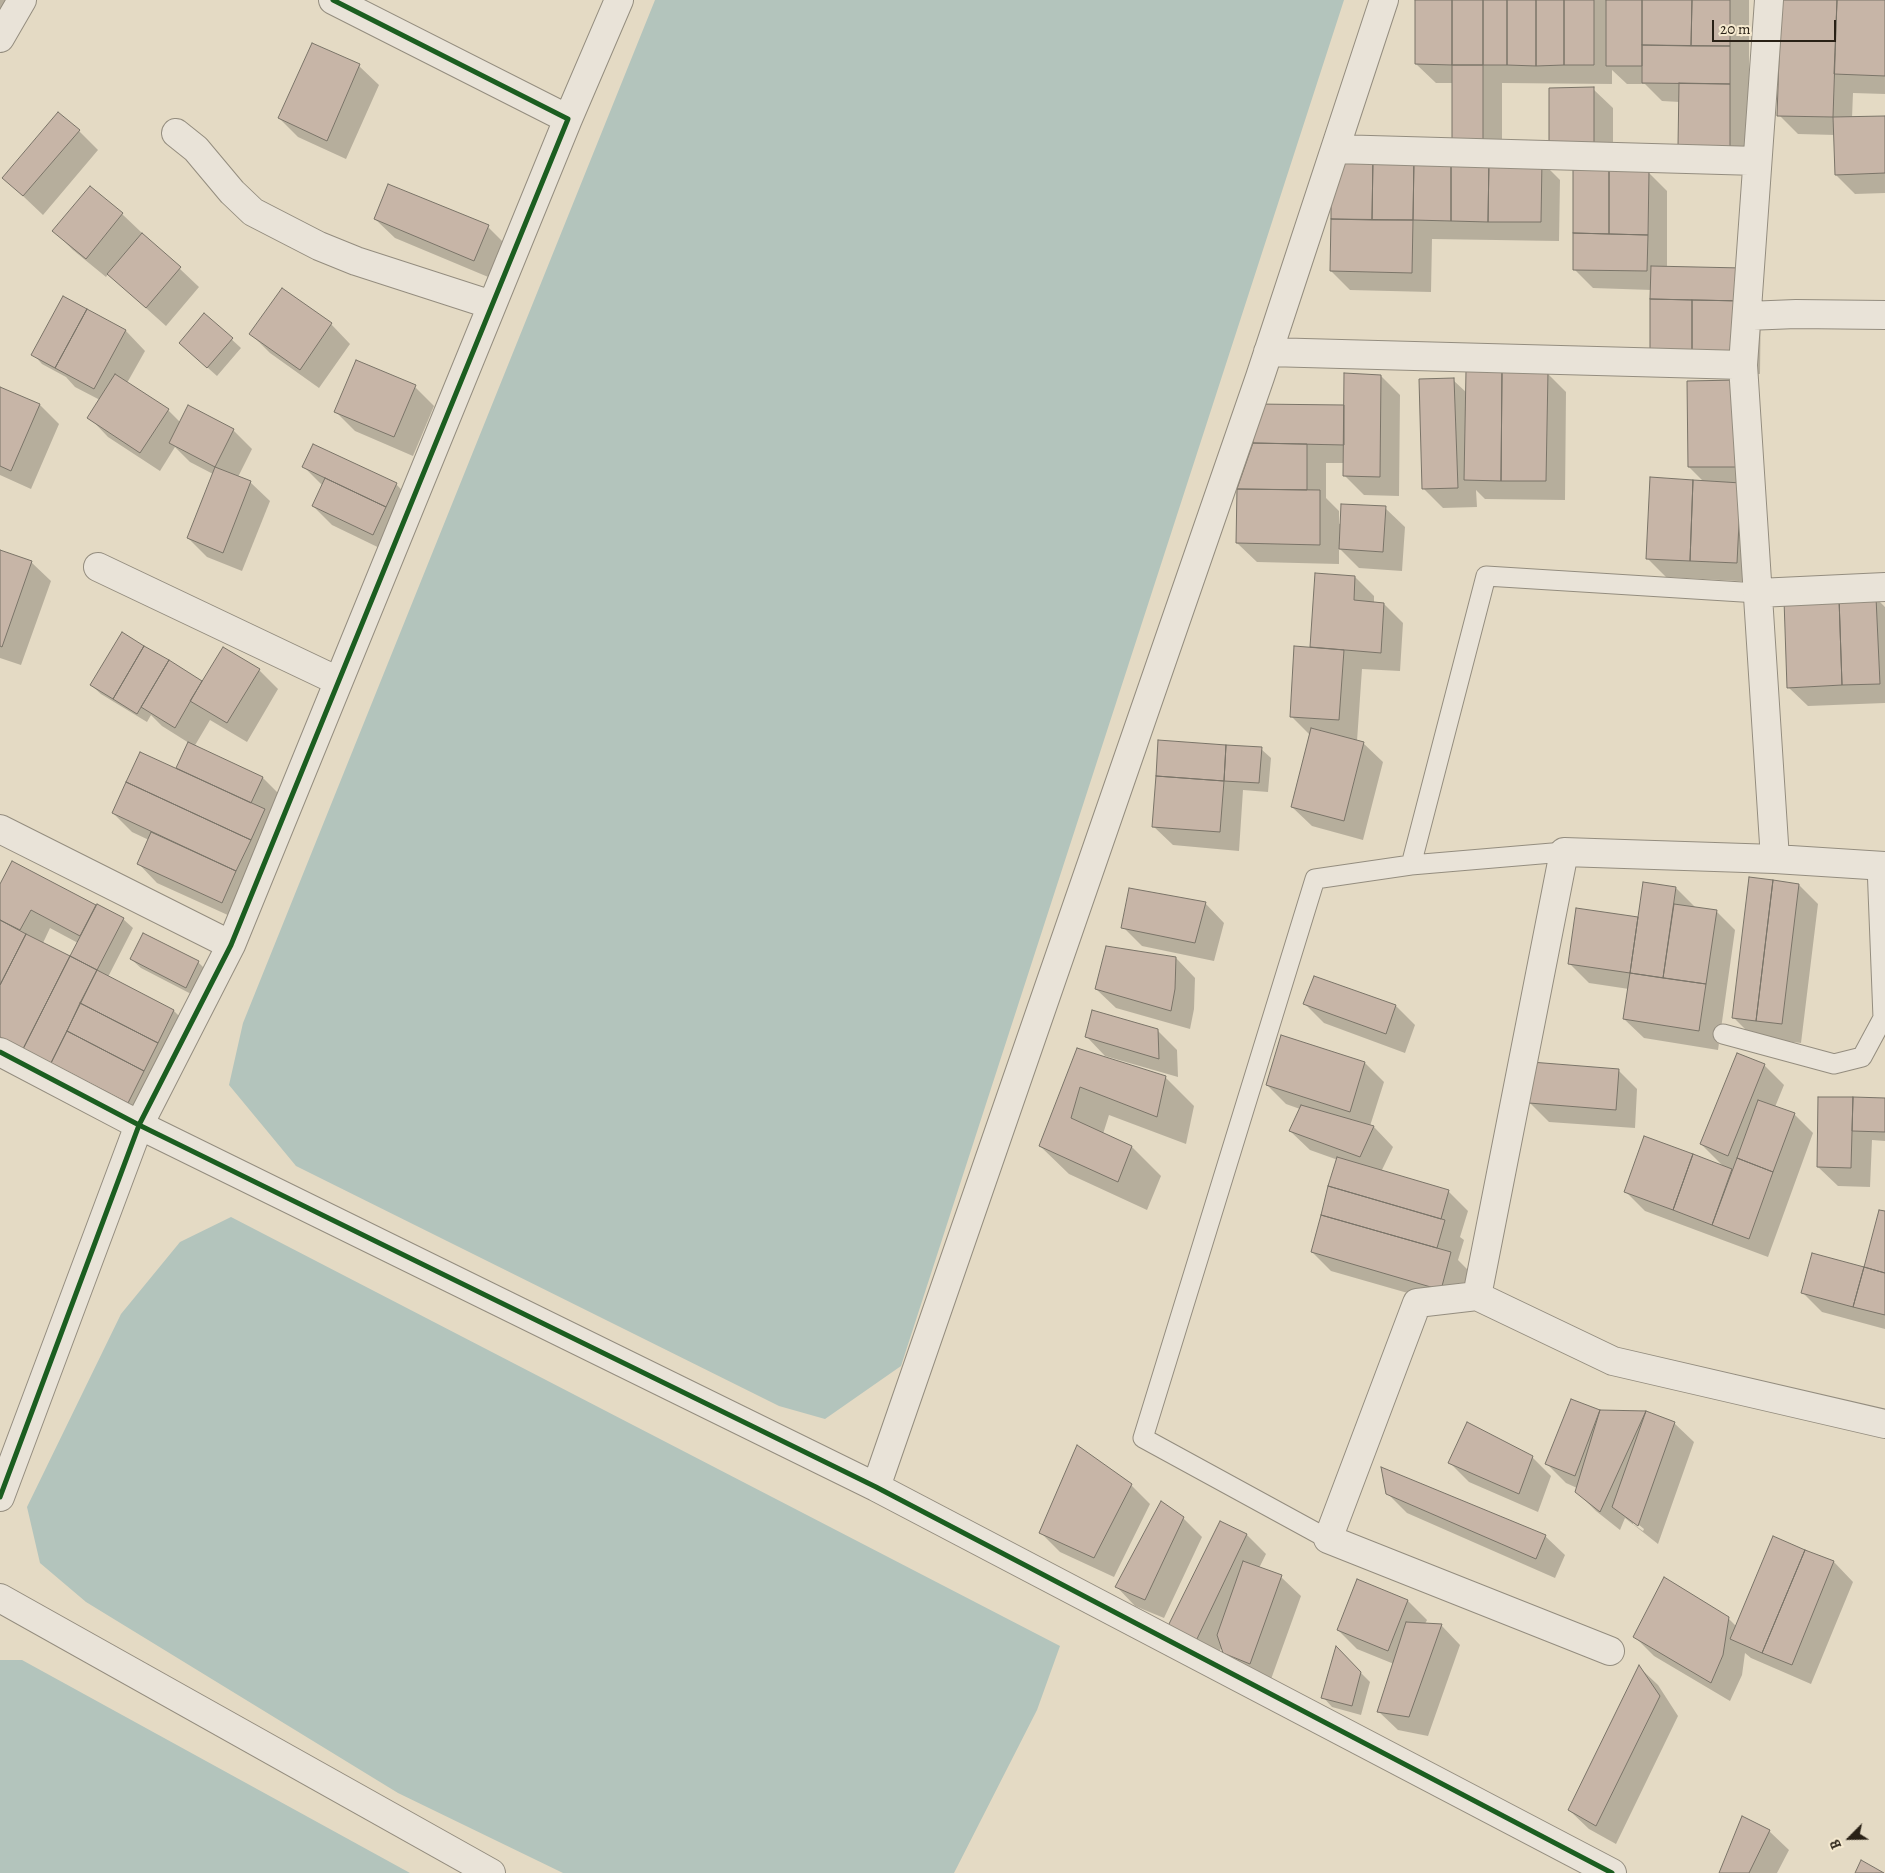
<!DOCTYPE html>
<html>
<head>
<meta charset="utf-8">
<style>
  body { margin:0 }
  #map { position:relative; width:1885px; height:1873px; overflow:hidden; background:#e4dac4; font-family:Alegreya,serif }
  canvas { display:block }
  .north { position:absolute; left:1825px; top:1813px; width:50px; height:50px; -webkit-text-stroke:4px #f6ead0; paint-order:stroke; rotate:247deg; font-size:14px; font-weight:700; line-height:20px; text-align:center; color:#292116 }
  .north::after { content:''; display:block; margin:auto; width:18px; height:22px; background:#292116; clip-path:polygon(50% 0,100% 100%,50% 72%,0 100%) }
  .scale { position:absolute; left:1712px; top:20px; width:124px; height:22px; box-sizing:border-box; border:2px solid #292116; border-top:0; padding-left:6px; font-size:15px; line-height:18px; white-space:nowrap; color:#292116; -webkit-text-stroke:4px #f6ead0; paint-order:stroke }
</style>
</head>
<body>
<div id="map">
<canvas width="1885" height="1873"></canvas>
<div class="north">B</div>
<div class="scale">20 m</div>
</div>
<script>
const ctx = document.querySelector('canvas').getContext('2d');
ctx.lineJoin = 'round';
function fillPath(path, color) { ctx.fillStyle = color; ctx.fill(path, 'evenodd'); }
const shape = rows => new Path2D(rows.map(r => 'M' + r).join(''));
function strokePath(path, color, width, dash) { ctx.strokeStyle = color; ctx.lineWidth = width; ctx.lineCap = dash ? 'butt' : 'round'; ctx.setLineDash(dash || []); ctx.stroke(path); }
const water = shape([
  [655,0,1344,0,901,1366,825,1419,779,1406,296,1166,229,1085,243,1023],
  [231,1217,1060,1646,1037,1710,954,1873,563,1873,398,1793,86,1602,40,1563,27,1507,121,1314,180,1242],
  [0,1660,22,1660,410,1873,0,1873]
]);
const shadow = shape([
  [0,0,17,0,0,32],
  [1416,0,1749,0,1749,166,1680,102,1662,101,1645,84,1627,84,1612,70,1612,84,1502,83,1502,161,1541,161,1560,180,1559,241,1432,239,1431,292,1350,290,1331,271,1471,160,1453,83,1436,83,1416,64],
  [1885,0,1885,94,1853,93,1852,118,1885,117,1885,193,1855,194,1836,175,1835,135,1798,134,1779,115],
  [312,44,359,66,379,85,346,159,298,137,279,118],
  [1593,89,1613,108,1613,166,1570,166],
  [79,131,98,150,43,215,4,178],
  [1648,172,1667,191,1667,268,1761,289,1760,374,1670,373,1651,353,1652,290,1593,288,1574,269],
  [122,214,199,287,166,326,108,274,106,277,73,250,54,231],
  [375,219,488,227,507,246,493,279,395,238],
  [282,290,331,324,350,344,319,388,270,353,251,334],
  [64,297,126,331,145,351,127,383,168,410,180,422,233,430,252,449,238,477,250,482,270,501,242,571,207,557,188,538,213,474,190,462,175,447,160,471,108,437,89,417,100,400,75,387,66,377,42,364,33,354],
  [205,315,241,348,217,376,190,352],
  [1547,373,1566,392,1565,500,1485,499,1476,490,1477,507,1443,508,1424,489,1453,380,1467,393],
  [1381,376,1400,395,1399,496,1364,495,1345,476,1345,463,1326,463,1326,498,1339,511,1339,524,1385,508,1405,527,1402,571,1359,568,1339,548,1339,564,1257,562,1237,543,1238,489,1346,407],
  [1737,381,1756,582,1666,577,1647,558,1704,482,1689,467],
  [415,387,434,406,413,456,355,431,335,411],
  [0,388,40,405,59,424,31,489,0,475],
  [304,467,396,484,415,504,392,554,332,525,313,506,323,486],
  [0,551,31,562,51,581,21,665,0,658],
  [1316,574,1355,577,1374,596,1374,603,1384,604,1403,623,1400,671,1362,669,1357,741,1363,743,1383,762,1363,840,1312,826,1292,807,1310,735,1292,717,1311,649],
  [1876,598,1885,607,1885,703,1808,706,1788,687],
  [168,662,202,683,259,670,278,689,247,742,210,720,194,747,263,778,282,797,241,921,157,883,138,863,149,840,132,832,113,813,177,770,189,743,162,726,151,715,147,722,101,694,91,685],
  [1261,749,1271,758,1268,792,1243,790,1239,851,1173,845,1153,826],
  [12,863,123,919,133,928,108,977,174,1011,193,1030,147,1121,0,1045,0,887],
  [50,928,78,943,70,958,43,943],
  [1799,885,1818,904,1801,1043,1753,1037,1733,1017],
  [1676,888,1695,907,1716,911,1735,930,1718,1050,1644,1038,1624,1019,1629,989,1589,983,1569,963,1639,918],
  [1205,903,1224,923,1214,961,1142,946,1123,927],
  [1176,958,1195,978,1194,1009,1190,1029,1116,1008,1096,989],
  [131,959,198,962,207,971,195,996,141,968],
  [1305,1004,1396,1006,1415,1025,1405,1053,1324,1023],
  [1157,1030,1177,1050,1178,1077,1105,1056,1086,1036],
  [1282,1036,1365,1063,1384,1082,1370,1126,1374,1127,1393,1147,1381,1172,1448,1191,1468,1211,1460,1237,1464,1240,1458,1260,1470,1272,1460,1308,1331,1271,1312,1252,1338,1160,1310,1150,1290,1131,1300,1109,1286,1104,1267,1085],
  [1078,1050,1165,1077,1194,1106,1186,1144,1109,1115,1103,1134,1132,1147,1161,1176,1147,1210,1069,1174,1040,1146],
  [1738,1054,1764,1065,1784,1085,1775,1107,1794,1114,1813,1133,1768,1257,1645,1211,1626,1192,1724,1167,1701,1144],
  [1618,1070,1637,1089,1635,1128,1549,1122,1530,1103],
  [1820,1098,1885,1100,1885,1141,1872,1140,1870,1187,1838,1186,1818,1167],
  [1885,1213,1885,1329,1822,1312,1803,1293,1865,1269],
  [1571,1400,1600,1412,1646,1413,1674,1423,1694,1442,1658,1544,1625,1518,1620,1530,1596,1511,1576,1491,1577,1488,1566,1483,1547,1464],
  [1633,1520,1644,1529,1643,1531,1633,1524],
  [1532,1457,1551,1476,1538,1512,1469,1482,1450,1463],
  [1131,1485,1150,1504,1114,1577,1060,1552,1041,1533],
  [1388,1494,1545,1536,1565,1555,1555,1578,1407,1513],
  [1183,1518,1202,1537,1164,1618,1135,1606,1116,1586],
  [1220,1523,1247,1535,1266,1554,1259,1568,1281,1577,1301,1596,1270,1682,1244,1672,1224,1653,1222,1646,1216,1660,1188,1647],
  [1774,1538,1834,1562,1853,1582,1811,1684,1751,1658,1745,1653,1742,1675,1730,1701,1654,1656,1635,1637,1728,1618,1737,1627],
  [1357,1581,1408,1601,1427,1620,1425,1624,1441,1625,1460,1645,1428,1736,1398,1730,1378,1711,1394,1664,1357,1649,1338,1630],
  [1337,1649,1370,1682,1361,1715,1332,1707,1323,1697],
  [1639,1667,1658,1685,1678,1716,1616,1844,1589,1829,1569,1810],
  [1769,1831,1789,1850,1777,1873,1721,1873]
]);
const building = shape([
  [1415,0,1452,0,1452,65,1415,64,1415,0],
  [1452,0,1483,0,1483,65,1452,65,1452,0],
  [1483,0,1507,0,1507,65,1483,65,1483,0],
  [1507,0,1536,0,1536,66,1507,65,1507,0],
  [1536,0,1564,0,1564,65,1536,66,1536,0],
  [1564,0,1594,0,1594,65,1564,65,1564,0],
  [1606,0,1642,0,1642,66,1606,66,1606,0],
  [1642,0,1692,0,1691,46,1642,45,1642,0],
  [1692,0,1730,0,1730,46,1691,46,1692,0],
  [1781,0,1837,0,1833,117,1777,116,1781,0],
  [1837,0,1885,0,1885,76,1834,74,1837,0],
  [312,43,360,64,327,141,278,118,312,43],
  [1642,45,1730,46,1730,84,1642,83,1642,45],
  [1452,65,1483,65,1483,142,1452,142,1452,65],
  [1679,83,1730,84,1730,147,1678,146,1679,83],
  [1594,87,1594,147,1549,147,1549,88,1594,87],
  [58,112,80,130,23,196,2,178,58,112],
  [1885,116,1885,173,1835,175,1833,117,1885,116],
  [1346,157,1373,157,1372,220,1331,219,1331,179,1346,157],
  [1373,157,1414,158,1413,220,1372,220,1373,157],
  [1414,158,1451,159,1451,221,1413,220,1414,158],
  [1451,159,1489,159,1488,222,1451,221,1451,159],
  [1489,159,1542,160,1541,222,1488,222,1489,159],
  [1573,170,1609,170,1609,234,1573,233,1573,170],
  [1609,170,1649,171,1648,235,1609,234,1609,170],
  [388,184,489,225,474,261,374,219,388,184],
  [90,186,123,213,86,259,52,231,90,186],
  [1331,219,1413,220,1412,273,1330,271,1331,219],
  [142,233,181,267,146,308,107,274,142,233],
  [1573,233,1648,235,1647,271,1573,270,1573,233],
  [1651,266,1742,268,1742,301,1650,299,1651,266],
  [282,288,332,323,300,370,249,334,282,288],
  [63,296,87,309,55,368,31,355,63,296],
  [1650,299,1692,300,1692,355,1650,354,1650,299],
  [1692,300,1742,301,1741,356,1692,355,1692,300],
  [87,309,126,330,94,389,55,368,87,309],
  [204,313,233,338,207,368,179,343,204,313],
  [356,360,416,385,394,437,334,412,356,360],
  [1466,371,1502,371,1501,481,1464,480,1466,371],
  [1502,371,1548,371,1546,481,1501,481,1502,371],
  [1344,373,1381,375,1380,477,1343,476,1344,373],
  [115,374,169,409,140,453,87,418,115,374],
  [1454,378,1458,488,1422,489,1419,379,1454,378],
  [1738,380,1739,467,1688,467,1687,381,1738,380],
  [0,387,40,404,11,471,0,466,0,387],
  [1254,404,1344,405,1344,445,1253,443,1254,404],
  [188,405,234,429,215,467,169,443,188,405],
  [1253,443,1307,444,1307,490,1237,489,1253,443],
  [313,444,397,483,386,507,302,467,313,444],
  [215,467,251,481,223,553,187,538,215,467],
  [1650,477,1693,480,1690,561,1646,559,1650,477],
  [325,478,386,507,373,535,312,506,325,478],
  [1693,480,1741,483,1737,563,1690,561,1693,480],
  [1237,489,1320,490,1320,545,1236,543,1237,489],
  [1341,504,1386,506,1383,552,1339,549,1341,504],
  [0,550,32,561,2,647,0,646,0,550],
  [1315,573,1355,576,1354,600,1384,603,1381,653,1310,647,1315,573],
  [1876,597,1880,684,1842,685,1839,598,1876,597],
  [1839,598,1842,685,1787,688,1784,600,1839,598],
  [122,632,144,646,113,699,90,685,122,632],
  [144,646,169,660,137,714,113,699,144,646],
  [1294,646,1344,650,1339,720,1290,717,1294,646],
  [223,647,260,669,227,723,190,701,223,647],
  [169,660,202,681,175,728,141,707,169,660],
  [1311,728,1364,742,1344,821,1291,807,1311,728],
  [1158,740,1226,745,1224,781,1156,776,1158,740],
  [188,742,263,777,251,803,176,768,188,742],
  [1226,745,1262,747,1259,783,1224,781,1226,745],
  [140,752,265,809,251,840,126,782,140,752],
  [1156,776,1224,781,1220,832,1152,827,1156,776],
  [126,782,251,840,236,871,112,813,126,782],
  [151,832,236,871,222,903,137,864,151,832],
  [12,861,96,905,80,936,31,910,20,930,0,920,0,884,12,861],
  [1749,877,1773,880,1756,1021,1732,1018,1749,877],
  [1773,880,1799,884,1782,1024,1756,1021,1773,880],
  [1643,882,1676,887,1663,978,1630,973,1643,882],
  [1129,888,1206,902,1195,943,1121,928,1129,888],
  [97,904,124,918,97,970,70,956,97,904],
  [1674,904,1717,910,1706,984,1663,978,1674,904],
  [1576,908,1638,917,1630,973,1568,964,1576,908],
  [0,920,26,934,0,985,0,920],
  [143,933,199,961,186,988,130,959,143,933],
  [26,934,70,956,23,1049,0,1037,0,985,26,934],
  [1106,946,1176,957,1175,989,1171,1011,1095,989,1106,946],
  [70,956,97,970,51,1063,23,1049,70,956],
  [97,970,174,1010,158,1043,80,1003,97,970],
  [1630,973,1706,984,1699,1031,1623,1019,1630,973],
  [1314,976,1396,1005,1386,1034,1303,1004,1314,976],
  [80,1003,158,1043,144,1071,67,1031,80,1003],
  [1092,1010,1158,1029,1159,1059,1085,1037,1092,1010],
  [67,1031,144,1071,128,1103,51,1063,67,1031],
  [1281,1035,1365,1062,1350,1112,1266,1085,1281,1035],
  [1077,1048,1166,1076,1157,1117,1080,1087,1071,1118,1132,1146,1118,1182,1039,1146,1077,1048],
  [1737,1053,1765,1064,1728,1156,1700,1144,1737,1053],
  [1531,1062,1619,1069,1616,1110,1529,1103,1531,1062],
  [1818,1097,1853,1097,1851,1168,1817,1167,1818,1097],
  [1853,1097,1885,1098,1885,1132,1852,1131,1853,1097],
  [1758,1100,1795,1113,1773,1172,1737,1158,1758,1100],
  [1301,1105,1374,1126,1360,1157,1289,1131,1301,1105],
  [1644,1136,1693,1154,1673,1210,1624,1192,1644,1136],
  [1693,1154,1732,1169,1712,1225,1673,1210,1693,1154],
  [1337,1157,1449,1190,1441,1219,1328,1186,1337,1157],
  [1737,1158,1773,1172,1749,1239,1712,1225,1737,1158],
  [1328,1186,1445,1220,1437,1248,1321,1215,1328,1186],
  [1879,1210,1885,1211,1885,1273,1864,1267,1879,1210],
  [1321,1215,1451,1252,1441,1290,1311,1252,1321,1215],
  [1812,1253,1864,1267,1853,1307,1801,1293,1812,1253],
  [1864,1267,1885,1273,1885,1315,1853,1307,1864,1267],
  [1571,1399,1600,1410,1575,1476,1545,1464,1571,1399],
  [1600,1410,1646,1411,1600,1512,1575,1492,1600,1410],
  [1646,1411,1675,1422,1638,1526,1612,1507,1646,1411],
  [1467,1422,1533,1456,1519,1494,1448,1463,1467,1422],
  [1077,1445,1132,1484,1094,1558,1039,1533,1077,1445],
  [1381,1467,1546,1535,1536,1559,1386,1494,1381,1467],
  [1161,1501,1184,1517,1145,1600,1115,1587,1161,1501],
  [1220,1521,1247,1534,1196,1641,1167,1628,1220,1521],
  [1773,1536,1805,1550,1762,1653,1730,1639,1773,1536],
  [1805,1550,1834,1561,1792,1665,1762,1653,1805,1550],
  [1243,1561,1282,1575,1250,1664,1223,1653,1217,1635,1243,1561],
  [1664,1577,1729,1617,1723,1655,1711,1683,1633,1637,1664,1577],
  [1357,1579,1408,1600,1388,1651,1337,1630,1357,1579],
  [1406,1622,1442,1624,1409,1717,1377,1712,1406,1622],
  [1336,1646,1361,1672,1352,1706,1321,1698,1336,1646],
  [1639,1665,1660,1696,1596,1826,1568,1810,1639,1665],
  [1742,1816,1770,1830,1749,1873,1719,1873,1742,1816],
  [1861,1860,1884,1873,1855,1873,1861,1860]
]);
const service = shape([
  [1411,865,1486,576,1758,593],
  [1723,1034,1834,1064,1862,1057,1883,1018,1877,865],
  [1328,1539,1143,1438,1315,879,1411,865,1564,852]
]);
const minor = shape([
  [1769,0,1743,365,1775,859],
  [0,38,22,0],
  [568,119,619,0],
  [176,133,196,149,232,192,253,212,319,246,356,261,492,305],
  [1335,149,1757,161],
  [1747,316,1796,314,1885,315],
  [1268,352,1743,365],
  [98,567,338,681],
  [1758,593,1885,587],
  [0,829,231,945],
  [0,1052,139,1125,876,1487,1612,1873],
  [1477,1296,1613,1361,1885,1424],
  [876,1487,1260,377,1384,0],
  [0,1497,139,1125,231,945,568,119,333,0],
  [0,1598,491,1873],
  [1610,1651,1328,1539,1417,1303,1477,1296,1564,852,1775,859,1885,866]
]);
const cycleway = shape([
  [0,1052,139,1125,876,1487,1612,1873],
  [0,1497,139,1125,231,945,568,119,333,0]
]);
fillPath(water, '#b3c4bc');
fillPath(shadow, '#0003');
fillPath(building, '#c7b5a7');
strokePath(building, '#7a7468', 1);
strokePath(service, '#948d7f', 21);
strokePath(minor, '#948d7f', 30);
strokePath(service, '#e9e3d8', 19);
strokePath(minor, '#e9e3d8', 28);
strokePath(cycleway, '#1b5e20', 5);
</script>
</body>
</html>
